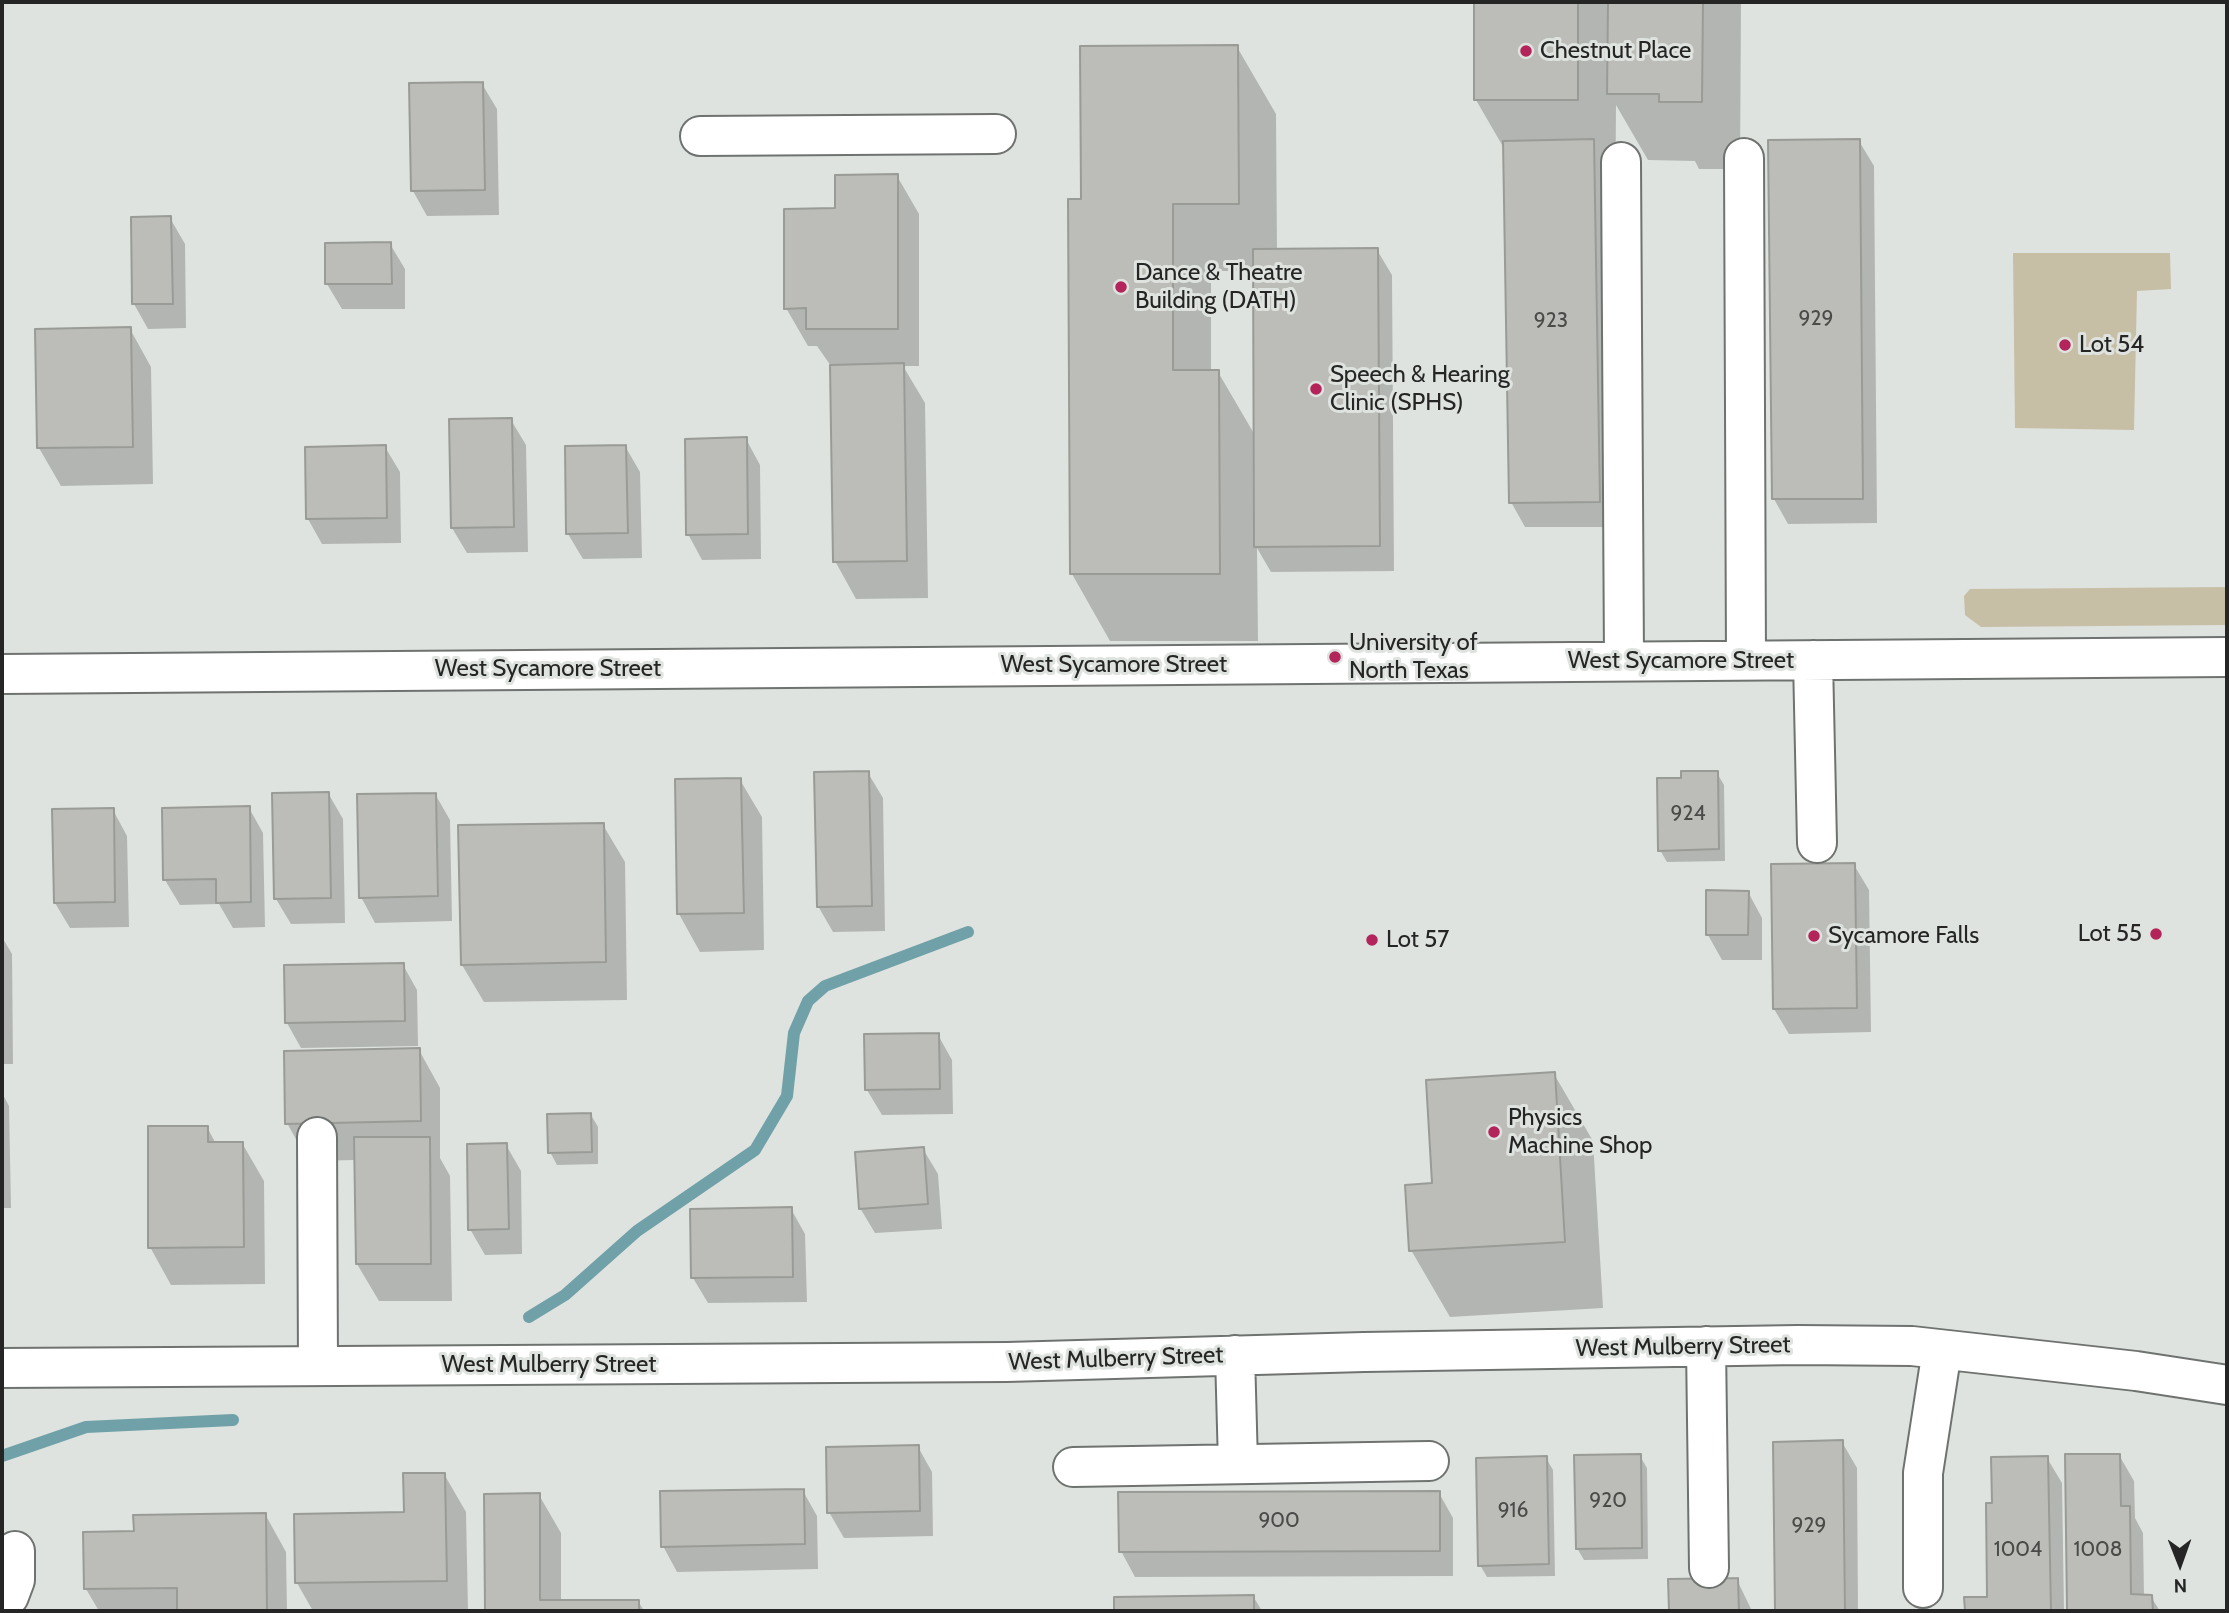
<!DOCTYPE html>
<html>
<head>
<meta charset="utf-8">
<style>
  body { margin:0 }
  #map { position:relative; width:2229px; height:1613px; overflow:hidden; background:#dfe3df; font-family:Cabin,sans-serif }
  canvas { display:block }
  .frame { position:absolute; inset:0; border:4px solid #242524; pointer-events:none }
  .north { position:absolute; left:2145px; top:1529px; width:70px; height:70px; -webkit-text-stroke:5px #dfe3df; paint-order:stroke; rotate:179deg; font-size:19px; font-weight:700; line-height:28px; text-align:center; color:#242524 }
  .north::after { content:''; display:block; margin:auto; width:24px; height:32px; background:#242524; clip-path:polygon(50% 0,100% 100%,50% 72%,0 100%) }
</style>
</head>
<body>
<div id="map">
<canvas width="2229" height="1613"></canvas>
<div class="frame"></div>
<div class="north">N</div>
</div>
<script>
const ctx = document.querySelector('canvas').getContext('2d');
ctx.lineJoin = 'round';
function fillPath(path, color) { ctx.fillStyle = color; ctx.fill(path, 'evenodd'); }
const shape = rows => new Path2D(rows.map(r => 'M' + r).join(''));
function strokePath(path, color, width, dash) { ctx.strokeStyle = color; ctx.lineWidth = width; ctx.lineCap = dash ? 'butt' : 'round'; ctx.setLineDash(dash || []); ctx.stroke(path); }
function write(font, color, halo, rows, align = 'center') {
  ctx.font = font + ' Cabin,sans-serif'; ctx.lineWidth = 6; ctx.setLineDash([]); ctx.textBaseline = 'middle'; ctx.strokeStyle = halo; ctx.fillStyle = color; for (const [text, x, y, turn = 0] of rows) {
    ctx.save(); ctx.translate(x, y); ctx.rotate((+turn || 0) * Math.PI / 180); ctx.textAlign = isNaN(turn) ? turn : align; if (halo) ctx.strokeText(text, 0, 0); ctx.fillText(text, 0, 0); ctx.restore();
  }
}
const green = shape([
  [2013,253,2170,253,2171,289,2137,291,2134,430,2015,428],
  [2227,587,2227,625,1981,627,1965,615,1964,596,1970,589]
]);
const shadow = shape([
  [1475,2,1741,2,1740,169,1699,169,1695,161,1648,160,1616,105,1613,527,1525,527,1511,502,1505,150,1476,100],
  [1237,47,1276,114,1277,250,1377,250,1392,275,1394,571,1271,572,1257,548,1258,641,1110,641,1072,574,1083,201],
  [1211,271,1255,271,1256,437,1218,372,1211,372],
  [482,84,497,109,499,215,427,216,413,191],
  [1859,141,1874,166,1877,523,1788,524,1774,499],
  [897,176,919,214,919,366,903,366,925,403,928,598,856,599,835,561,831,366,817,346,808,346,786,308],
  [170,218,185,244,186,328,148,329,134,304],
  [390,244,405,269,405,309,342,309,327,284],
  [130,329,151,367,153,484,61,486,39,448],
  [511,420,526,445,528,552,467,553,452,528],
  [746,439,760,465,761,559,702,560,688,534],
  [625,446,640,472,642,558,583,559,568,534],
  [385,447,400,472,401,543,322,544,308,519],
  [868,773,883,798,885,931,833,932,818,906],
  [1717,773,1724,785,1725,861,1667,862,1660,850,1683,780],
  [740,780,762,817,764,950,700,952,679,914],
  [328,793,343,819,345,923,291,924,276,899],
  [435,794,450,820,452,921,375,923,361,897],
  [249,808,263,833,265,927,233,928,219,904,180,905,165,880],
  [113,810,127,836,129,927,70,928,55,903],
  [603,825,625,862,627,1000,484,1002,462,965],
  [1854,865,1869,890,1871,1032,1789,1034,1774,1009],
  [1748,892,1762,918,1762,960,1722,960,1708,935],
  [2,937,12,954,13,1064,2,1064],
  [403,965,417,990,418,1046,301,1048,287,1023,286,967],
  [938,1035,952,1060,953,1114,882,1115,867,1090],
  [419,1050,440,1088,440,1158,450,1176,452,1301,379,1301,357,1264,356,1160,308,1161,287,1123],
  [1554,1074,1593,1141,1603,1308,1450,1317,1411,1250,1434,1185],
  [2,1093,9,1106,11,1208,2,1208],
  [591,1115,598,1127,598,1164,557,1165,550,1152],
  [207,1127,216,1144,242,1143,264,1181,265,1284,171,1285,150,1247],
  [506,1145,521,1171,522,1254,485,1255,470,1229],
  [923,1149,938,1174,942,1229,875,1233,860,1208],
  [791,1209,805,1234,807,1302,708,1303,693,1278],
  [1842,1442,1857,1468,1858,1611,1777,1611,1775,1443],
  [918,1447,932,1472,933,1536,844,1538,829,1512],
  [2119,1455,2134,1481,2135,1518,2143,1533,2144,1596,2151,1597,2160,1611,2069,1611,2066,1456],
  [1640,1456,1647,1468,1648,1559,1584,1560,1577,1548],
  [1546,1458,1553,1470,1555,1576,1487,1577,1480,1565],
  [2047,1458,2062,1483,2064,1611,1966,1611,1966,1599,1988,1599,1994,1505],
  [444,1474,466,1512,468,1611,313,1611,297,1583,405,1514],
  [803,1491,817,1516,818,1569,677,1572,663,1546],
  [1439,1493,1453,1518,1453,1576,1135,1577,1121,1551],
  [486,1495,539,1495,561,1533,561,1602,638,1601,644,1611,487,1611],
  [265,1514,286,1552,287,1611,99,1611,86,1589,135,1533],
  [1670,1580,1737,1580,1752,1611,1670,1611],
  [1253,1596,1262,1611,1116,1611,1116,1599]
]);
const stream = shape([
  [529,1317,565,1295,637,1231,755,1150,787,1096,794,1033,808,1001,825,986,968,932],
  [2,1456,86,1427,233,1420]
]);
const building = shape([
  [1474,2,1578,2,1578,100,1474,100,1474,2],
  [1608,2,1703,2,1702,102,1659,102,1659,94,1607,94,1608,2],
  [1238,45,1239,204,1173,204,1173,370,1219,370,1220,574,1070,574,1068,199,1081,199,1080,46,1238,45],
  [483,82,485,190,411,191,409,83,483,82],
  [1594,139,1600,502,1509,503,1503,141,1594,139],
  [1860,139,1863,499,1772,499,1768,140,1860,139],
  [898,174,898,329,806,329,806,308,784,309,784,209,835,208,835,175,898,174],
  [171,216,173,304,132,304,131,217,171,216],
  [391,242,392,284,325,284,325,243,391,242],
  [1378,248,1380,546,1254,547,1253,249,1378,248],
  [131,327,133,447,37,448,35,329,131,327],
  [904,363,907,561,833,562,830,365,904,363],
  [512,418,514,527,451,528,449,419,512,418],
  [747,437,748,534,686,535,685,439,747,437],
  [386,445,387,518,306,519,305,447,386,445],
  [626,445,628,533,566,534,565,446,626,445],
  [869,771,872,906,817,907,814,772,869,771],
  [1681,771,1718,771,1719,849,1658,851,1657,778,1681,778,1681,771],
  [741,778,744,913,677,914,675,779,741,778],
  [329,792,331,898,274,899,272,793,329,792],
  [436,793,438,896,359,898,357,794,436,793],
  [250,806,251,902,216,903,216,879,163,880,162,808,250,806],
  [114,808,115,902,54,903,52,809,114,808],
  [604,823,606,962,461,965,458,825,604,823],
  [1855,863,1857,1008,1773,1009,1771,864,1855,863],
  [1706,890,1749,891,1748,935,1706,935,1706,890],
  [404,963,405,1021,285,1023,284,965,404,963],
  [939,1033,940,1089,865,1090,864,1034,939,1033],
  [420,1048,421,1121,285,1124,284,1051,420,1048],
  [1555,1072,1565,1242,1409,1251,1405,1185,1432,1183,1426,1080,1555,1072],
  [591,1113,592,1152,548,1153,547,1114,591,1113],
  [148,1126,208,1126,208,1142,243,1142,244,1247,148,1248,148,1126],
  [354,1137,430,1137,431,1264,356,1264,354,1137],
  [507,1143,509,1229,468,1230,467,1144,507,1143],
  [924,1147,928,1204,859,1209,855,1152,924,1147],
  [792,1207,793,1277,691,1278,690,1209,792,1207],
  [1843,1440,1845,1611,1775,1611,1773,1442,1843,1440],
  [919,1445,920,1511,827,1513,826,1447,919,1445],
  [1641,1454,1642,1548,1576,1549,1574,1455,1641,1454],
  [2065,1454,2120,1454,2121,1506,2130,1506,2131,1594,2152,1595,2153,1611,2067,1611,2065,1454],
  [1547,1456,1549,1564,1478,1566,1476,1458,1547,1456],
  [2048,1456,2051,1611,1965,1611,1964,1597,1987,1597,1986,1503,1992,1503,1991,1457,2048,1456],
  [403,1473,445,1473,447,1581,295,1583,294,1514,404,1512,403,1473],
  [804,1489,805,1544,661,1547,660,1491,804,1489],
  [1440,1491,1440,1551,1119,1552,1118,1492,1440,1491],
  [540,1493,540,1600,639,1600,639,1611,485,1611,484,1494,540,1493],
  [266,1513,267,1611,177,1611,177,1588,84,1589,83,1532,134,1531,133,1515,266,1513],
  [1738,1578,1739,1611,1669,1611,1668,1579,1738,1578],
  [1254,1595,1254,1611,1114,1611,1114,1597,1254,1595]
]);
const minor = shape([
  [700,136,996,134],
  [1744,158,1746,660],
  [1621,162,1624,661],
  [1813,660,1817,843],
  [2,674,2227,657],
  [317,1137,318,1366],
  [1706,1346,1709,1568],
  [1235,1355,1238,1464],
  [2,1368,1007,1362,1364,1352,1798,1345,1912,1346,2136,1371,2227,1385],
  [1073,1467,1429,1461],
  [1923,1588,1923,1473,1942,1350],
  [2,1600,9,1596,15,1580,15,1551]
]);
const markers = [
  [1526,51,7,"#b2245a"],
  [1121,287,7,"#b2245a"],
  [2065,345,7,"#b2245a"],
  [1316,389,7,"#b2245a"],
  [1335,657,7,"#b2245a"],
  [2156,934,7,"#b2245a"],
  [1814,936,7,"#b2245a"],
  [1372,940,7,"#b2245a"],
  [1494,1132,7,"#b2245a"]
];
const numberNames = [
  ["929",1816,319],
  ["923",1551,321],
  ["924",1688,814],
  ["920",1608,1501],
  ["916",1513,1511],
  ["900",1279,1521],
  ["929",1809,1526],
  ["1004",2018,1550],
  ["1008",2098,1550]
];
const poiNames = [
  ["Chestnut Place",1540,51],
  ["Dance & Theatre",1135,273],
  ["Building (DATH)",1135,301],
  ["Lot 54",2079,345],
  ["Speech & Hearing",1330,375],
  ["Clinic (SPHS)",1330,403],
  ["University of",1349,643],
  ["North Texas",1349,671],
  ["Lot 55",2142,934,"right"],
  ["Sycamore Falls",1828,936],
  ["Lot 57",1386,940],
  ["Physics",1508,1118],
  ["Machine Shop",1508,1146]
];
const streetNames = [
  ["West Sycamore Street",1681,661],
  ["West Sycamore Street",1114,665],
  ["West Sycamore Street",548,669],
  ["West Mulberry Street",1683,1347,-1],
  ["West Mulberry Street",1116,1359,-2],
  ["West Mulberry Street",549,1365]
];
fillPath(green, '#c7bea6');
fillPath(shadow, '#0003');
strokePath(stream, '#70a1a8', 12);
fillPath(building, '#bcbdb8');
strokePath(building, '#999b96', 2);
strokePath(minor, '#6f7370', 42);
strokePath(minor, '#fff', 38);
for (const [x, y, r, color] of markers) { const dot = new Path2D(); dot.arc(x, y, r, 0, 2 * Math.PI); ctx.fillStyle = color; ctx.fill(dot); strokePath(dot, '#dfe3df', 2.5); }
write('21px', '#4a4b49', null, numberNames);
write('24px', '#242524', '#dfe3df', poiNames, 'left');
write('24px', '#242524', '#dfe3df', streetNames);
</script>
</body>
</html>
